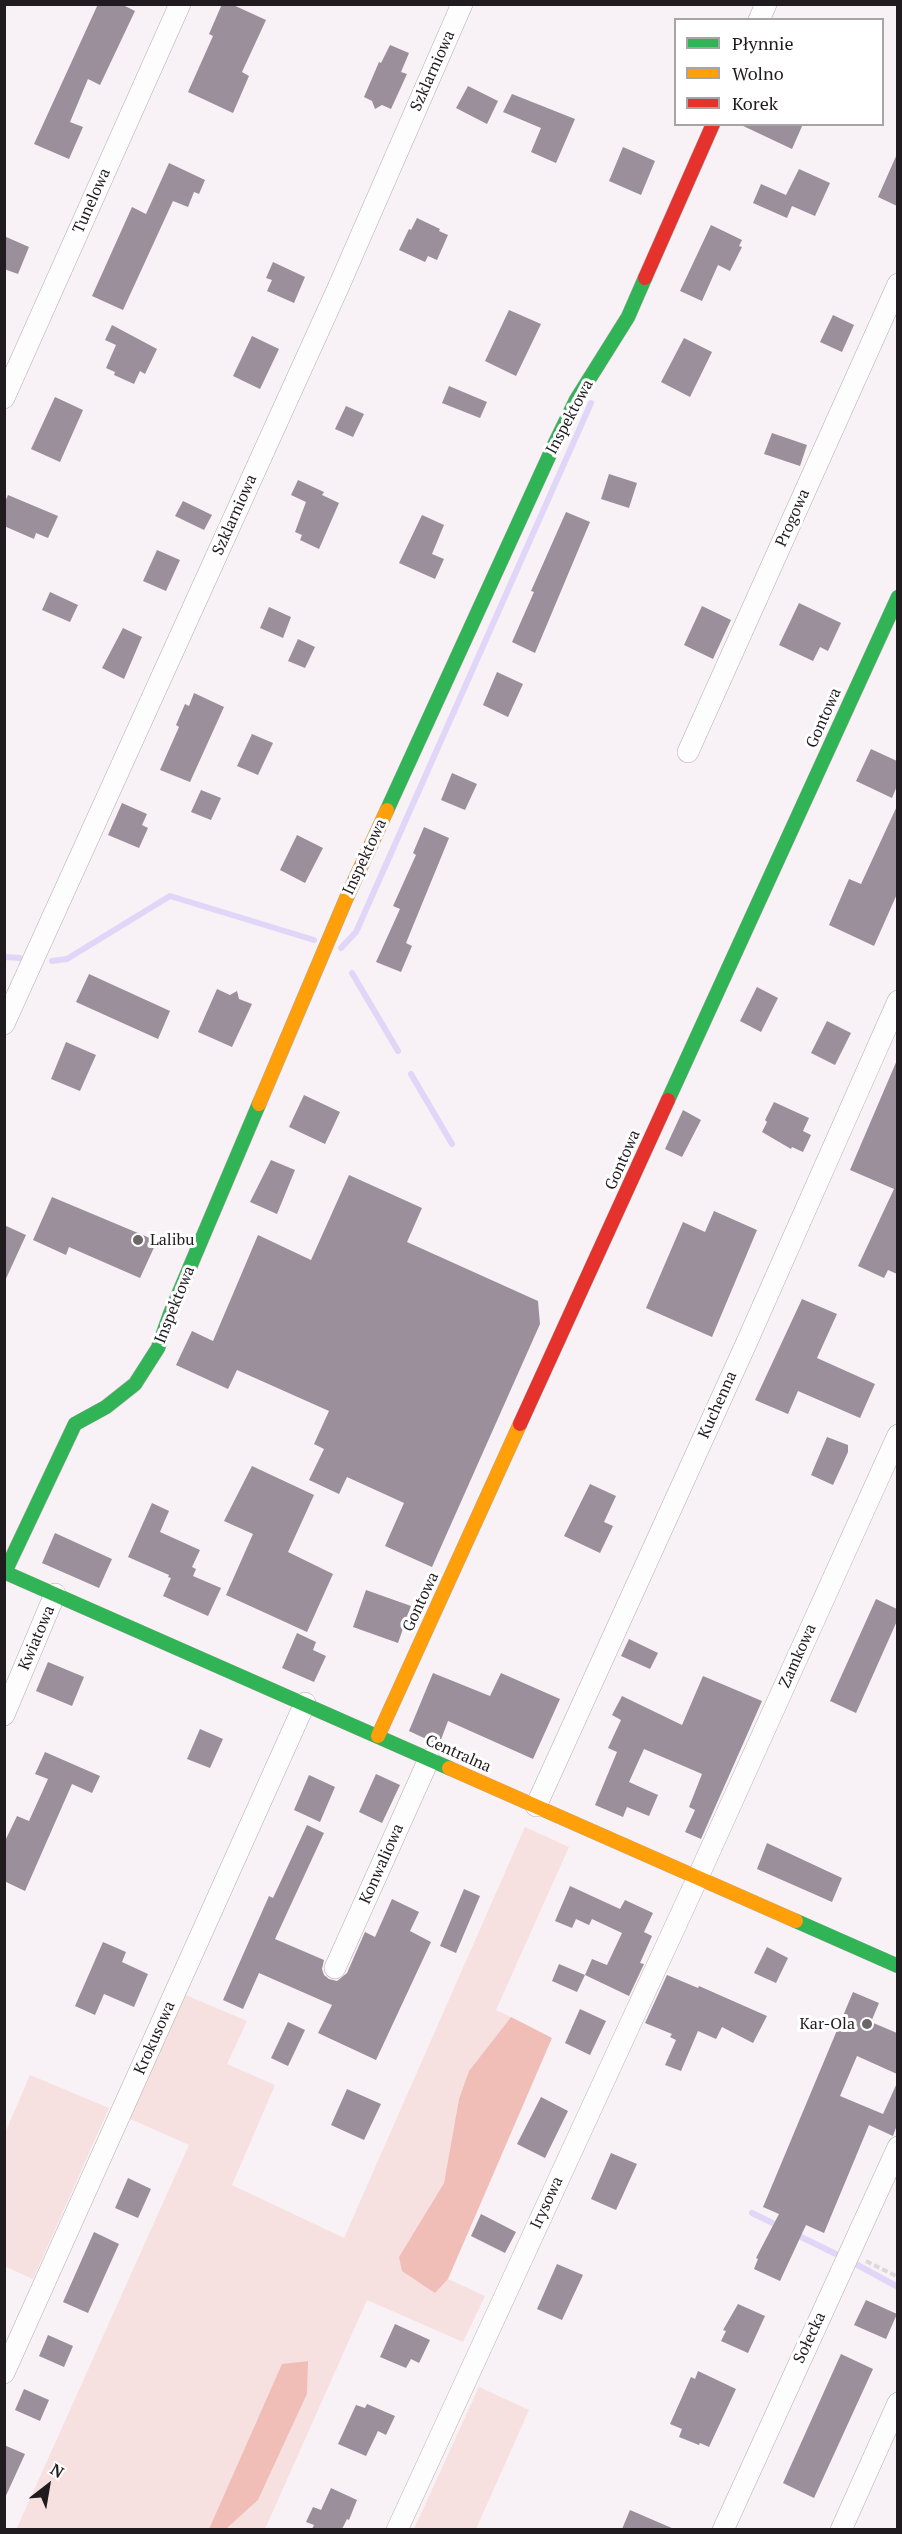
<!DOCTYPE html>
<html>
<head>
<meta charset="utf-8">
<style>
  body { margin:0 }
  #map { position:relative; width:902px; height:2534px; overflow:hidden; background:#f8f1f5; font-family:"PT Serif",serif }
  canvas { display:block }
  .frame { position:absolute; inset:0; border:6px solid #201b1e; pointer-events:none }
  .legend { position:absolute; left:674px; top:18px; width:210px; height:108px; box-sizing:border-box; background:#fff; border:2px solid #a6a4a5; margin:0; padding:8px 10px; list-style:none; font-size:18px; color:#201b1e }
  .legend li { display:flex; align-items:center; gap:12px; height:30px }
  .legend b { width:30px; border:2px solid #a6a4a5 }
  .north { position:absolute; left:18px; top:2456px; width:60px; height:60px; -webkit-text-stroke:4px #fff; paint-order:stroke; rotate:31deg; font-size:16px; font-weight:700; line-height:24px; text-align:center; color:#201b1e }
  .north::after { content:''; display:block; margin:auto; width:21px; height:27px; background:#201b1e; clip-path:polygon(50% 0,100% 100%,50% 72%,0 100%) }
</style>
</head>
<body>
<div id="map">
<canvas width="902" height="2534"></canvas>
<div class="frame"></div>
<ul class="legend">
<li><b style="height:8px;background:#30b455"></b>Płynnie</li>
<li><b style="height:8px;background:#ff9f0a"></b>Wolno</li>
<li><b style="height:8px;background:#e5322d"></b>Korek</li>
</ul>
<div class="north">N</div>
</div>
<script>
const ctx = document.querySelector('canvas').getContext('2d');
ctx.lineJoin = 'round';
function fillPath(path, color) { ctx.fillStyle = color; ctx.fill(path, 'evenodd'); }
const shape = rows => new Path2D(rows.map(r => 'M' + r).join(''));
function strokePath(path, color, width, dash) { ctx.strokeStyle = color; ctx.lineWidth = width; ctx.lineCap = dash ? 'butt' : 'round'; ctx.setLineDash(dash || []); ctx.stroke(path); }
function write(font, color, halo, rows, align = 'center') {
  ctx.font = font + ' "PT Serif",serif'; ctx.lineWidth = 6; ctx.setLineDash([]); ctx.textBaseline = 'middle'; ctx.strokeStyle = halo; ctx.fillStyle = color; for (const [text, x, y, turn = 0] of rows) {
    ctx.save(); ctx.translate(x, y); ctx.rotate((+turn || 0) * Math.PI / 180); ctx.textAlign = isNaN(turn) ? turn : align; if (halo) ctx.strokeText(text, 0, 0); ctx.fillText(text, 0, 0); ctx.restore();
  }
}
const green = shape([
  [525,1827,569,1847,496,2010,511,2017,469,2071,459,2099,444,2183,399,2257,435,2293,448,2279,485,2296,463,2342,367,2300,265,2529,226,2529,258,2500,307,2394,307,2361,282,2365,209,2529,16,2530,189,2145,126,2117,181,1993,247,2021,227,2064,275,2085,232,2185,344,2238],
  [30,2075,109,2108,33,2279,4,2266,5,2133],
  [479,2387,529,2410,476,2529,414,2529]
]);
const forest = shape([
  [511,2017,552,2038,448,2279,435,2293,402,2271,399,2257,444,2183,459,2099,469,2071],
  [308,2361,307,2394,258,2500,226,2529,209,2529,282,2364]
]);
const stream = shape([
  [341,948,356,932,591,403],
  [4,957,20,958],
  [52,961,67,959,170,896,314,940],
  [352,973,398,1051],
  [411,1074,452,1144],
  [752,2213,781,2227],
  [795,2234,838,2255],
  [852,2262,898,2287]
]);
const building = shape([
  [98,4,121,4,135,11,100,85,88,79,70,122,83,127,69,159,34,144],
  [222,4,231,4,266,20,242,72,249,76,233,113,188,92,213,36,209,34],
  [390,45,409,53,401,72,407,74,391,109,382,105,375,109,372,101,364,97,379,62,381,63],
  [468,86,498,101,487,124,456,108],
  [512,94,575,119,556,163,531,152,541,128,503,112],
  [739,124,803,124,792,149],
  [623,147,655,161,641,195,609,181],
  [897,154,897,206,878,197],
  [169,163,205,180,199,194,194,192,188,207,173,201,123,310,92,296,132,207,146,214],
  [799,169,830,183,815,216,792,206,787,218,753,203,761,184,786,195],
  [417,218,440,229,439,231,448,235,437,260,428,256,425,262,399,250,409,229,411,230],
  [711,225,742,240,739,246,742,247,730,271,718,265,702,301,680,291],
  [4,236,29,247,18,274,4,269],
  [273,262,305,277,294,303,267,291,272,280,266,278],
  [509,310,541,324,516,376,485,361],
  [833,315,854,325,842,352,820,342],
  [112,325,157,349,145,374,140,371,134,384,114,375,115,372,106,368,116,345,105,340],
  [252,336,279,349,260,389,233,376],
  [684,338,712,352,690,397,661,382],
  [449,386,487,402,480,418,442,403],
  [55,397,83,410,60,462,31,449],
  [346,406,364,414,353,437,335,429],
  [772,433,807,445,800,466,764,454],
  [609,474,637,483,629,508,601,499],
  [298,480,324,492,322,495,339,503,319,549,300,540,302,535,295,532,306,502,291,495],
  [8,495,58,516,48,538,36,533,34,539,4,526,4,504],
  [183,501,212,515,204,530,175,516],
  [566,512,590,522,535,653,512,642,534,592,531,591],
  [422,515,444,525,432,554,444,559,435,579,399,563],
  [157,550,180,560,166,591,143,581],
  [50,592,78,605,70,622,42,610],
  [799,603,841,623,828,651,820,647,813,661,779,645],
  [702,606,731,620,713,659,684,645],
  [269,607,291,617,283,638,260,628],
  [123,628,142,637,124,679,102,668],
  [298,639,315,647,305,668,288,661],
  [497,672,523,684,508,717,483,705],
  [194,693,224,707,190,782,160,770,179,727,176,725,185,704,189,706],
  [252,734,273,743,258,775,237,766],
  [871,749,897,761,897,786,892,798,856,781],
  [452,773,477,784,465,810,441,800],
  [201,790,221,798,211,820,191,812],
  [122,803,147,814,142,825,148,828,139,848,108,835],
  [897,806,897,894,874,946,829,925,849,879,861,884],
  [424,827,449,838,406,943,412,946,401,972,376,962,400,909,393,906,416,855,413,853],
  [297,835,323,848,305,883,280,870],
  [89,974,170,1011,158,1039,76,1002],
  [757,987,778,998,761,1032,740,1021],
  [217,989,230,995,237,991,239,999,252,1004,232,1047,198,1032],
  [827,1021,851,1033,835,1065,811,1053],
  [66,1042,96,1055,80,1091,51,1079],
  [897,1060,897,1274,888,1270,884,1278,858,1266,894,1189,850,1170],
  [304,1095,340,1112,325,1144,289,1127],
  [774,1102,809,1118,803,1131,811,1135,803,1152,792,1147,791,1149,762,1132,767,1122,765,1120],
  [683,1110,701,1120,682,1157,665,1149],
  [271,1160,295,1170,277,1214,250,1202],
  [349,1175,422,1208,407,1242,538,1301,540,1324,432,1567,385,1546,404,1503,347,1477,339,1494,309,1480,324,1449,314,1444,329,1411,237,1370,228,1389,176,1365,192,1331,213,1341,258,1235,311,1260],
  [52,1197,157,1241,140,1278,69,1247,66,1255,33,1240],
  [714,1211,757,1230,712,1337,646,1308,683,1222,705,1232],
  [4,1225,26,1235,4,1283],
  [802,1299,837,1314,817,1358,875,1384,860,1418,798,1391,788,1414,755,1400],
  [827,1437,848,1445,848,1452,833,1485,811,1475],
  [252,1466,314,1495,288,1552,333,1574,307,1632,226,1595,253,1534,224,1521],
  [590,1484,616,1496,604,1522,613,1526,600,1553,564,1536],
  [152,1503,169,1511,160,1532,200,1550,192,1567,196,1569,193,1576,221,1588,208,1616,163,1596,171,1578,168,1577,169,1575,128,1557],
  [55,1533,112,1559,99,1588,42,1563],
  [366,1590,411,1606,398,1643,353,1627],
  [876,1599,897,1609,897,1621,856,1713,830,1701],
  [297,1633,316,1642,313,1650,326,1656,314,1682,282,1668],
  [629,1639,658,1653,650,1669,621,1656],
  [48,1662,84,1677,72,1706,36,1691],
  [433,1673,490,1696,501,1673,560,1699,533,1759,448,1721,439,1745,409,1731],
  [703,1676,762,1701,701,1839,685,1832,695,1810,689,1807,702,1774,644,1749,629,1782,658,1795,649,1816,627,1807,623,1817,595,1805,617,1752,608,1748,621,1720,612,1715,622,1696,682,1725],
  [200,1729,223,1739,210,1768,187,1759],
  [45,1752,100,1776,92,1793,72,1784,25,1891,4,1881,4,1843,17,1816,29,1821,48,1779,35,1774],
  [376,1774,400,1785,382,1823,359,1812],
  [309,1775,335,1787,320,1822,294,1810],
  [307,1825,324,1833,275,1939,324,1960,322,1969,324,1975,329,1979,337,1981,347,1973,365,1932,375,1937,392,1899,419,1912,410,1931,431,1942,376,2060,318,2033,332,2005,259,1973,243,2009,223,2000,269,1896,273,1898],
  [767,1843,842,1878,832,1902,757,1869],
  [570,1886,620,1909,625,1900,653,1913,644,1932,652,1936,640,1963,644,1964,629,1996,585,1975,592,1959,607,1965,622,1933,592,1919,589,1925,576,1919,572,1928,555,1921],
  [464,1889,480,1896,456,1953,440,1946],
  [103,1942,126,1952,122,1962,148,1974,134,2007,104,1994,95,2015,75,2006],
  [767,1947,788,1958,776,1983,754,1973],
  [559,1964,585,1975,577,1992,552,1981],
  [667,1975,698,1988,699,1986,767,2016,753,2043,722,2027,716,2039,698,2031,681,2071,665,2065,676,2040,670,2037,672,2034,645,2023],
  [853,1992,879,2003,871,2022,897,2033,897,2074,857,2056,840,2096,883,2114,897,2083,897,2125,893,2136,869,2125,824,2233,806,2225,780,2281,754,2269,758,2259,756,2258,779,2214,763,2207],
  [580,2009,606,2021,590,2055,565,2043],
  [288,2022,305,2030,288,2066,271,2058],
  [347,2089,381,2104,364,2140,331,2125],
  [541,2097,568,2111,545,2158,517,2144],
  [611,2153,637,2164,616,2210,591,2199],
  [128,2178,151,2189,138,2218,115,2208],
  [481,2214,516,2232,505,2253,471,2236],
  [94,2232,119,2244,88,2313,63,2302],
  [557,2264,583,2275,562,2320,537,2309],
  [866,2300,897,2314,886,2339,854,2325],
  [738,2304,765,2316,748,2353,721,2341,726,2331,723,2330],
  [395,2324,430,2340,419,2363,411,2359,406,2368,380,2357],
  [48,2335,73,2346,64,2367,39,2356],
  [841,2354,873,2369,814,2498,783,2483],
  [698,2371,736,2389,709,2447,700,2443,699,2445,679,2437,682,2429,670,2424,691,2377,695,2379],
  [24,2389,49,2400,40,2421,15,2410],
  [367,2404,395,2416,386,2435,378,2431,366,2456,338,2444,356,2405,365,2408],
  [4,2445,25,2454,4,2500],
  [331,2488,357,2500,349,2520,347,2519,342,2529,312,2529,314,2525,306,2522,313,2507,321,2510],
  [630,2510,674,2529,622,2529]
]);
const path = shape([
  [866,2261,898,2277]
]);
const street = shape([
  [759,20,766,4],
  [4,398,180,4],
  [688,752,898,284],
  [4,1024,338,288,462,4],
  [4,1715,55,1594],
  [536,1806,746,1344,898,1001],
  [335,1968,429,1759],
  [4,2373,305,1703],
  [397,2530,698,1877,898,1435],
  [723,2530,898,2147],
  [841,2530,898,2403]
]);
const fast = shape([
  [387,810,555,443,576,400,628,317,645,278],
  [668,1100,898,597],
  [4,1572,449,1768],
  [5,1572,75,1424,106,1407,135,1384,158,1348,170,1314,259,1104],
  [796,1921,898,1966]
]);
const slow = shape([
  [259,1104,346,899,387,810],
  [378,1736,520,1424],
  [449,1768,796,1921]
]);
const jam = shape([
  [645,278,713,124],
  [520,1424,668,1100]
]);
const markers = [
  [138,1240,6,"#6c6669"],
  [867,2024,6,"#6c6669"]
];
const streetNames = [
  ["Szklarniowa",433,71,-66],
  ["Tunelowa",92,201,-66],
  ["Inspektowa",570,417,-62],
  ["Szklarniowa",235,515,-66],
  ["Progowa",793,518,-66],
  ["Gontowa",824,718,-66],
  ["Inspektowa",365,857,-65],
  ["Gontowa",623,1160,-66],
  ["Inspektowa",175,1305,-68],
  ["Kuchenna",718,1405,-66],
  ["Gontowa",421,1602,-65],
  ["Kwiatowa",37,1638,-67],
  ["Zamkowa",798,1656,-66],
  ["Centralna",458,1754,24],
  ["Konwaliowa",382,1864,-66],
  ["Krokusowa",155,2038,-66],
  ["Irysowa",547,2203,-65],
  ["Sołecka",810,2338,-65]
];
const poiNames = [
  ["Lalibu",150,1240],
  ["Kar-Ola",855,2024,"right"]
];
fillPath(green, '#f7e1e0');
fillPath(forest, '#f0bdb7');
strokePath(stream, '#e0d6f8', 6);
fillPath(building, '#9b8f9c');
strokePath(street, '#b3adb0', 22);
strokePath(fast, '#b3adb0', 15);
strokePath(slow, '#b3adb0', 15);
strokePath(jam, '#b3adb0', 15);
strokePath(path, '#dcd9db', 4, [6, 3]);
strokePath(street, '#fefdfe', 21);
strokePath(fast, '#30b455', 14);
strokePath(slow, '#ff9f0a', 14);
strokePath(jam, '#e5322d', 14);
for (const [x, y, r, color] of markers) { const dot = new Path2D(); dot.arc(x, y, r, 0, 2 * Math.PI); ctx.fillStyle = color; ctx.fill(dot); strokePath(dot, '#fff', 2); }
write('16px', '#201b1e', '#fff', streetNames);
write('16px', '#201b1e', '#fff', poiNames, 'left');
</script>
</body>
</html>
